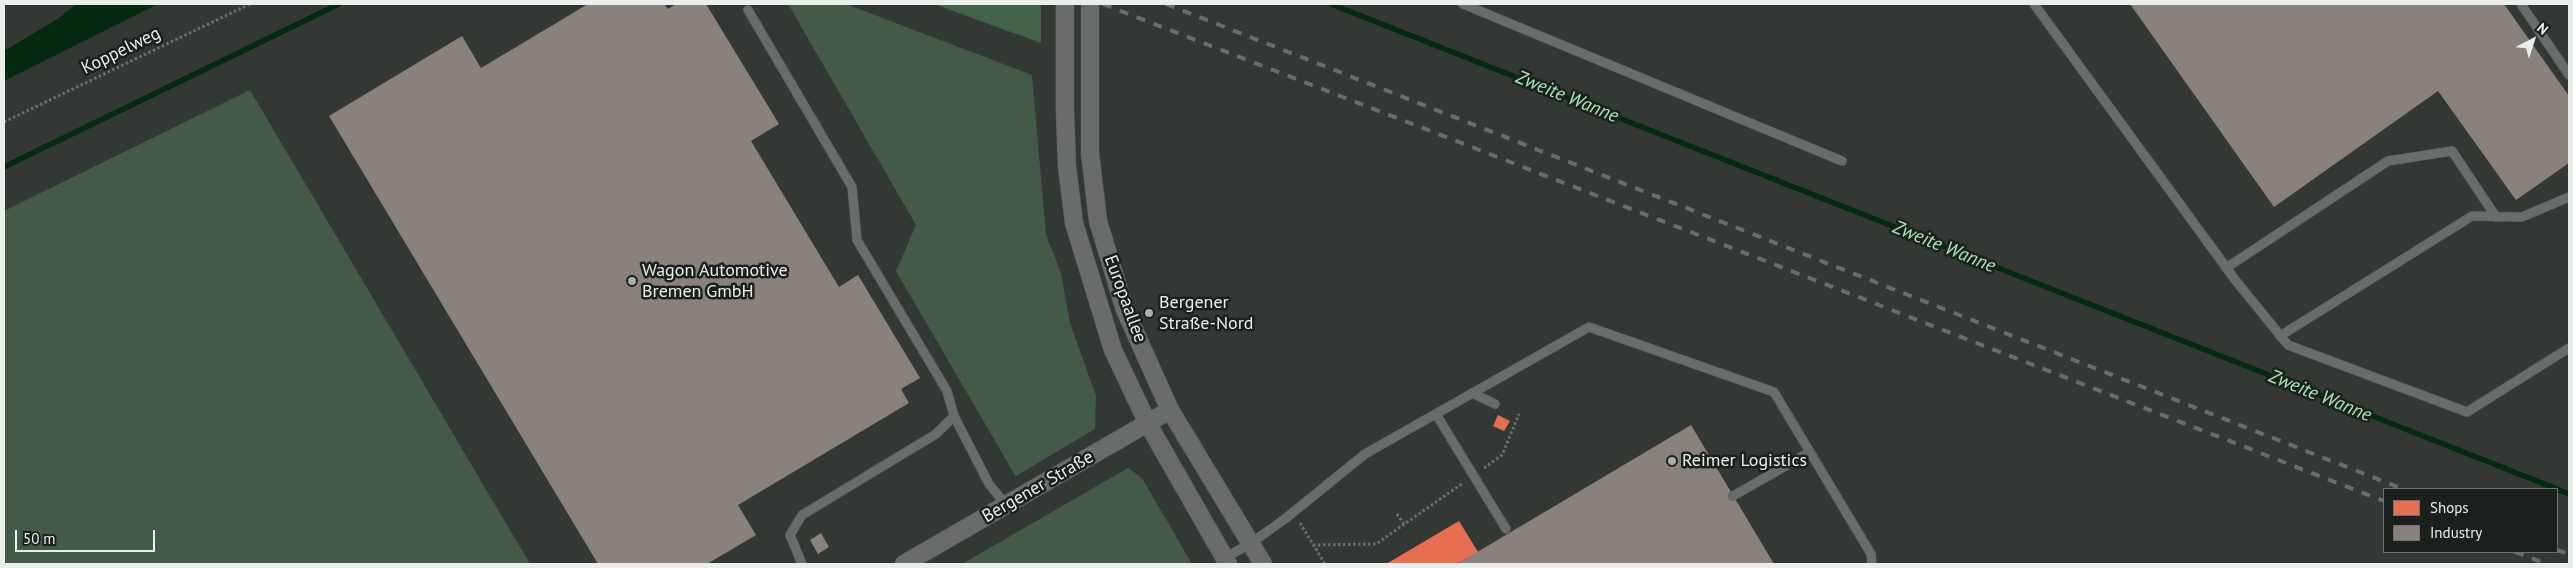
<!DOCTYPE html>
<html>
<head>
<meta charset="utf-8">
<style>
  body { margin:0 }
  #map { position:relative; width:2573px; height:568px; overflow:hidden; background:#333835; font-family:"PT Sans",sans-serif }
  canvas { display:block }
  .frame { position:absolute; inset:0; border:5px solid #ebefeb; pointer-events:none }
  .legend { position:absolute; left:2383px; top:488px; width:175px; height:65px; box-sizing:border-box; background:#1c201d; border:1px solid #6f736f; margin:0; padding:6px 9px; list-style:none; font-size:15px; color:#ebefeb }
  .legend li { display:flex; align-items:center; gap:10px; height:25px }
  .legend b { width:25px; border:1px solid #6f736f }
  .north { position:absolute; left:2508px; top:15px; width:50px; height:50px; -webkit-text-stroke:4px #1c201d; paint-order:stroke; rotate:40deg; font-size:14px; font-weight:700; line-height:20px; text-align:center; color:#ebefeb }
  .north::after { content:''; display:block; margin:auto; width:18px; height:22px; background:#ebefeb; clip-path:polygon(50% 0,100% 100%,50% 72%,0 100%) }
  .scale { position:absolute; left:15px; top:530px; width:140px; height:22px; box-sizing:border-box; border:2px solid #ebefeb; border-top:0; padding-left:6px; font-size:15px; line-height:18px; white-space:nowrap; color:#ebefeb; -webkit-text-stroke:4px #1c201d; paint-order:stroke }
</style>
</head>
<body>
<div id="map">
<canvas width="2573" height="568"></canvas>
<div class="frame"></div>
<ul class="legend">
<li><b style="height:14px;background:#e76f51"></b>Shops</li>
<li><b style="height:14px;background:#8a817c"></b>Industry</li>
</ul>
<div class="north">N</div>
<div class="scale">50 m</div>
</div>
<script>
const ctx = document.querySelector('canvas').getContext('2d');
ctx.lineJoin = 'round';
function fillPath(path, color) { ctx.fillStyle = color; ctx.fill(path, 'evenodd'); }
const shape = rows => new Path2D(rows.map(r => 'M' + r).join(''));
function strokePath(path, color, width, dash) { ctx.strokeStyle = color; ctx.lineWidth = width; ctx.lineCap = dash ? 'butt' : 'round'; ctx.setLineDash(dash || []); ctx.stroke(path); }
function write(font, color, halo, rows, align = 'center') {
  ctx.font = font + ' "PT Sans",sans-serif'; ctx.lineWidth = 5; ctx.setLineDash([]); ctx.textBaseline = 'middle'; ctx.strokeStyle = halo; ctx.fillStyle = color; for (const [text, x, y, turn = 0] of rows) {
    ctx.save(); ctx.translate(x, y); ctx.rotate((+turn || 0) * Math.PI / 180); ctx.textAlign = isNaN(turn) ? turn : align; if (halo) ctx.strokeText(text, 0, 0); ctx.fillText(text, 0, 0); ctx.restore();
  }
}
const green = shape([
  [788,4,846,4,1032,75,1046,235,1061,273,1070,323,1096,396,1095,429,1016,476,1012,470,896,271,916,225],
  [250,90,530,564,4,564,4,211],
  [1128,468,1142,478,1192,564,962,564]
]);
const forest = shape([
  [934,4,1041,4,1041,43]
]);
const water = shape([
  [76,4,158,4,4,81,4,51,59,18]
]);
const shops = shape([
  [1498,415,1510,421,1504,431,1493,426],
  [1459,521,1478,552,1457,564,1386,564]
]);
const industry = shape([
  [588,4,664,4,668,9,676,4,706,4,779,124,751,141,839,287,858,275,920,378,901,389,909,403,738,505,756,535,707,564,598,564,329,116,462,36,481,68],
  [2130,4,2504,4,2569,96,2569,163,2516,200,2438,91,2274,207],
  [1691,425,1774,564,1457,564],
  [821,533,829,547,818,554,810,540]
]);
const stream = shape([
  [1331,4,2557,489],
  [4,167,339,4],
  [2557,489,2569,494]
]);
const path = shape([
  [4,122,250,4],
  [1484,468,1502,455,1519,414],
  [1397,514,1404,524],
  [1300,523,1325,564],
  [1313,545,1376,544,1463,483]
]);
const lane = shape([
  [1463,4,1842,161],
  [2034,4,2236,281,2288,345,2467,412,2569,348],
  [2521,4,2569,75],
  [748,10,852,187,857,240,947,391,954,416,989,484,1006,505],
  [2226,268,2388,161,2452,151,2496,217],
  [2280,336,2472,216,2522,217,2569,197],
  [1472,393,1495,404],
  [1436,414,1506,529],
  [1733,496,1810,452],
  [1224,558,1250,544,1286,518,1365,454,1589,327,1774,392,1871,554,1872,564],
  [802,564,790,535,802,515,936,434,954,416]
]);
const street = shape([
  [1065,4,1065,111,1067,166,1074,223,1113,350,1148,424,1228,564],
  [1090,4,1090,153,1098,221,1125,310,1170,410,1263,564],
  [904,564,1170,410]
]);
const rail = shape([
  [1103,4,2384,501],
  [1166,4,2403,489],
  [2557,550,2569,554],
  [2515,552,2547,564]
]);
const markers = [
  [632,281,5,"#abafab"],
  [1149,313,5,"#abafab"],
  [1672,461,5,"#abafab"]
];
const streetNames = [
  ["Koppelweg",121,51,-26],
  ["Europaallee",1125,299,70],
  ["Bergener Straße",1038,487,-30]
];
const poiNames = [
  ["Wagon Automotive",642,271],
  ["Bremen GmbH",642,292],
  ["Bergener",1159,303],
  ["Straße-Nord",1159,324],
  ["Reimer Logistics",1682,461]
];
const waterNames = [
  ["Zweite Wanne",1567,97,22],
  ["Zweite Wanne",1944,247,22],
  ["Zweite Wanne",2320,396,22]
];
fillPath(green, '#435a48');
fillPath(forest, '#42634a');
fillPath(water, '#052911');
fillPath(shops, '#e76f51');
fillPath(industry, '#8a817c');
strokePath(stream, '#052911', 5.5);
strokePath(lane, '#515553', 10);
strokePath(street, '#515553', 19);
strokePath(path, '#6c6f6d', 3, [2.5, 2.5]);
strokePath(lane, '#696c6a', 9);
strokePath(street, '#696c6a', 18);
strokePath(rail, '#696e6b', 4, [9, 9]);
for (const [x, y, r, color] of markers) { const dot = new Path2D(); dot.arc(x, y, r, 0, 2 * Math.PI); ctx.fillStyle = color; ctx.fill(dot); strokePath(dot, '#1c201d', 2); }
write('18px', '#ebefeb', '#1c201d', streetNames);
write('18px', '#ebefeb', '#1c201d', poiNames, 'left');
write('italic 19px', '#a8e8b6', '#1c201d', waterNames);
</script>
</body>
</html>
